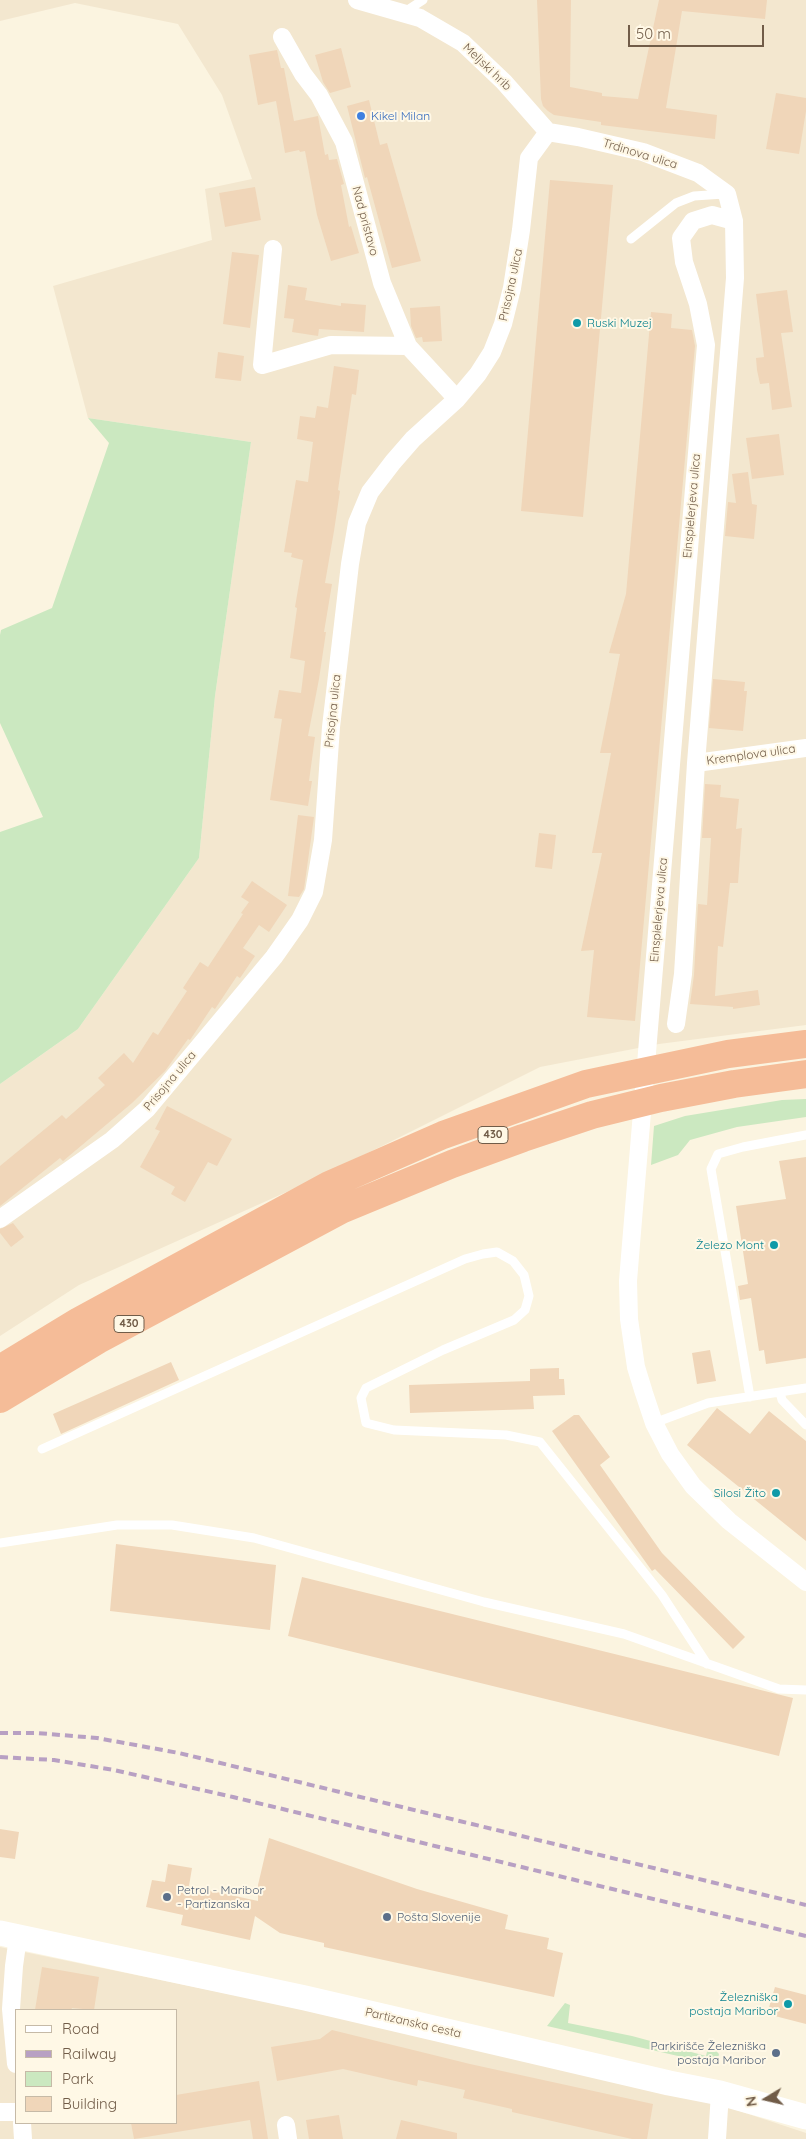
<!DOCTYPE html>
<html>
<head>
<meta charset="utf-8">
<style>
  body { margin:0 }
  #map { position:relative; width:806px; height:2139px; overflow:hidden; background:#fbf4e0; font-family:Quicksand,sans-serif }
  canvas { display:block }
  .legend { position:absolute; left:15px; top:2009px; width:162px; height:115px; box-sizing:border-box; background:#fff8e6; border:1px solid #c6baa7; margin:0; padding:6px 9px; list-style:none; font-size:15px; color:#715c48 }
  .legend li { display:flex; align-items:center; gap:10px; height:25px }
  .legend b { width:25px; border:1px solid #c6baa7 }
  .north { position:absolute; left:741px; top:2074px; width:50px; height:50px; -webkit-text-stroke:4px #fff8e6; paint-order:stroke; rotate:261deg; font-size:14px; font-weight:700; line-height:20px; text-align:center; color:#715c48 }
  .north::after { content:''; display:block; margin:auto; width:18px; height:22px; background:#715c48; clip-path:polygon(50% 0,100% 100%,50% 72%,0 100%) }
  .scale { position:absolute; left:628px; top:25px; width:136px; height:22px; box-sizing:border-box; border:2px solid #715c48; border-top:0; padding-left:6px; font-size:15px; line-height:18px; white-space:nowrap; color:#715c48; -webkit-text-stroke:4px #fff8e6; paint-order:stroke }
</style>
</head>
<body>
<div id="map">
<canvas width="806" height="2139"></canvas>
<ul class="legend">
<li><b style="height:6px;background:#fff"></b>Road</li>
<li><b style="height:6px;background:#b8a0c3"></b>Railway</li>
<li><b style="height:14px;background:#cbe8c0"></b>Park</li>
<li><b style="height:14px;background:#f0d6b9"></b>Building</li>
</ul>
<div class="north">N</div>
<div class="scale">50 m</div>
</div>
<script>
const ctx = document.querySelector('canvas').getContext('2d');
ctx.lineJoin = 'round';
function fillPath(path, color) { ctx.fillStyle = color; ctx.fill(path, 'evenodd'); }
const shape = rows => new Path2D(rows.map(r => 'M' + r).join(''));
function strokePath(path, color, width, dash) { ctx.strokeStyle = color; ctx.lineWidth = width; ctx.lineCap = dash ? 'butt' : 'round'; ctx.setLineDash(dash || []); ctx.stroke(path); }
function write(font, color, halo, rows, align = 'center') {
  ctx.font = font + ' Quicksand,sans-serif'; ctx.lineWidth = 4; ctx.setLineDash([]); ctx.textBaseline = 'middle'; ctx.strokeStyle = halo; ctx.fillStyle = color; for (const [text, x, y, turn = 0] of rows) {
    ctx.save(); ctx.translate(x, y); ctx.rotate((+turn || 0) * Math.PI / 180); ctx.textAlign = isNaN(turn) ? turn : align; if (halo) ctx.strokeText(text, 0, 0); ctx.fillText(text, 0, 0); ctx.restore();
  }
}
const residential = shape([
  [0,0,806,0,806,1025,659,1044,540,1067,320,1177,79,1285,0,1336,0,1084,78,1029,199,858,215,696,251,442,88,418,53,286,212,240,205,189,252,179,222,95,178,24,75,3,0,21],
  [0,1947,331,2015,697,2097,806,2133,806,2139,0,2139],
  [16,2010,176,2010,176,2123,16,2123]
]);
const green = shape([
  [88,418,251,442,215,696,199,858,78,1029,0,1084,0,832,43,817,0,723,0,635,1,630,52,608,109,443],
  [806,1099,806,1117,737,1127,690,1140,678,1155,651,1165,654,1126,685,1116,782,1100],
  [565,2003,570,2005,568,2023,632,2036,706,2056,709,2043,719,2054,718,2059,713,2064,547,2026]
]);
const building = shape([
  [537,0,571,0,570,87,602,93,602,96,638,99,659,0,767,0,765,19,682,11,666,108,717,115,715,139,601,125,601,122,554,115,548,111,543,106,541,99],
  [341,48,351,87,330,93,323,82,315,55],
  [277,50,281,68,284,68,294,121,318,116,325,155,328,154,329,160,337,159,344,184,341,185,349,227,351,226,359,253,331,261,317,215,305,151,300,152,299,150,285,153,276,101,258,105,249,55],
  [776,93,806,98,806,111,799,154,766,149],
  [369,100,380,145,387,143,421,261,392,268,367,177,365,178,347,106],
  [550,180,613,185,583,517,521,511],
  [255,187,261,220,225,227,219,193],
  [232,252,259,255,250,328,223,324],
  [288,285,307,288,305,300,341,306,341,303,366,305,364,332,319,329,318,336,292,332,294,319,284,318],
  [787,290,793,332,781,333,792,407,772,410,769,383,760,384,757,370,756,358,764,357,756,294],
  [440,306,442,341,423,342,422,337,416,338,411,326,410,308],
  [651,312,672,314,671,328,692,330,695,346,635,1021,587,1017,594,950,581,951,602,853,592,853,611,753,600,753,620,654,609,653,626,594],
  [218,352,244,356,241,381,215,378],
  [334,366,359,370,356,395,352,394,338,490,340,491,334,531,325,583,332,584,324,632,326,632,319,679,308,736,315,737,309,781,312,781,308,806,270,800,282,719,274,718,279,690,301,693,305,661,290,658,297,608,295,607,303,560,291,557,292,553,284,552,296,480,308,482,313,442,297,439,300,416,315,418,317,406,328,408],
  [779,434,784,475,752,479,746,438],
  [748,472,752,504,757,505,754,539,725,536,728,502,736,503,732,474],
  [713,679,745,682,744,691,747,691,743,731,709,728],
  [705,784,721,785,720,797,739,799,736,829,742,828,738,883,730,883,723,947,718,946,715,996,758,990,760,1005,733,1009,733,1007,690,1004,694,975,698,904,707,905,711,838,702,838],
  [298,815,314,817,304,889,299,897,288,896],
  [539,833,556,835,552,869,535,867],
  [252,881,287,905,269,932,259,925,243,948,255,956,240,978,237,976,215,1009,212,1007,190,1040,188,1039,165,1071,132,1103,63,1161,60,1158,0,1206,0,1166,62,1115,66,1119,105,1085,98,1078,124,1053,133,1063,153,1032,158,1035,187,991,183,988,200,962,208,967,243,914,241,913,249,902,241,897],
  [167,1106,232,1139,217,1166,208,1162,185,1202,171,1194,175,1187,140,1167,160,1131,155,1129],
  [806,1157,806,1358,766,1364,764,1350,759,1351,751,1298,740,1300,738,1286,748,1284,736,1206,786,1199,779,1161],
  [13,1223,24,1237,11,1247,0,1233,0,1229],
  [710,1350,716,1381,697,1384,692,1353],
  [171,1362,179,1380,61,1434,53,1414],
  [559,1368,559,1379,564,1379,565,1395,533,1396,534,1409,410,1413,409,1385,530,1381,530,1369],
  [717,1408,750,1434,769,1411,806,1441,806,1541,687,1445],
  [574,1415,579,1415,610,1457,600,1465,662,1553,745,1637,733,1649,655,1569,652,1571,552,1431],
  [116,1544,276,1565,270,1630,110,1611],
  [302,1577,793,1698,779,1756,288,1636],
  [0,1829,19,1832,15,1859,0,1857],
  [269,1838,417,1889,508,1915,505,1929,549,1938,547,1949,563,1953,554,1997,324,1947,324,1943,280,1933,255,1916,250,1940,181,1925,183,1915,146,1907,152,1880,165,1882,168,1864,192,1868,189,1886,258,1901,258,1885],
  [42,1967,99,1977,94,2010,72,2008,71,2010,35,2010],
  [775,1987,806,1995,806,2024,767,2014],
  [332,2030,470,2064,653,2104,647,2139,632,2139,512,2112,512,2109,463,2098,465,2090,418,2080,417,2086,343,2069,277,2081,271,2047,320,2039],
  [259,2081,268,2139,253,2139,250,2120,134,2139,131,2123,176,2123,176,2095],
  [339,2115,343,2139,309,2139,306,2120],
  [401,2120,457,2133,457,2139,396,2139]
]);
const lane = shape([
  [403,13,423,0],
  [631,239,676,203,694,196,724,194],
  [780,1392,782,1400,806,1425],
  [750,1397,711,1169,718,1154,743,1147,806,1135],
  [654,1423,708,1403,806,1388],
  [42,1449,465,1259,483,1254,497,1252,513,1261,524,1275,529,1296,525,1310,514,1320,443,1350,366,1388,361,1398,366,1423,394,1430,506,1435,540,1442,662,1595,707,1664],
  [0,1543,117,1525,172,1525,254,1538,484,1602,624,1634,779,1689,806,1690]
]);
const street = shape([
  [357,0,420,18,463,43,504,82,548,132],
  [282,37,303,74,319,95,344,142,382,283,408,346,457,399],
  [548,132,578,137,643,152,698,173,727,194,734,221,735,278,696,763,683,974,676,1024],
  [734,221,712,215,693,221,681,238,684,262,698,304,706,345,631,1244,628,1281,629,1319,636,1367,644,1393,654,1423,670,1454,693,1486,729,1521,806,1582],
  [273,249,262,365,331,345,408,346],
  [696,763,806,748],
  [0,1219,112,1140,147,1109,274,957,300,920,314,892,323,840,331,727,350,564,357,523,370,492,393,462,413,439,457,399,478,374,492,352,503,324,512,288,521,230,529,158,548,132],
  [16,2064,11,2009,14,1966,18,1937],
  [0,2112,16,2112],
  [22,2123,23,2139],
  [286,2125,288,2139],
  [717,2139,720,2093]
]);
const secondary = shape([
  [0,1933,305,1998,669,2083,720,2093,806,2117]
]);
const highway = shape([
  [0,1369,79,1321,329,1185,443,1135,586,1084,728,1054,806,1044],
  [0,1399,98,1340,343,1209,452,1164,523,1138,592,1115,661,1098,734,1084,806,1074]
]);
const rail = shape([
  [0,1733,37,1733,97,1738,179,1753,806,1905],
  [0,1757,54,1760,114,1770,233,1797,806,1936]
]);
const markers = [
  [361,116,5,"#3f7fe0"],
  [577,323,5,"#0f9aa8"],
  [774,1245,5,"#0f9aa8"],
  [776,1493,5,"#0f9aa8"],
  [167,1897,5,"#5c6f8a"],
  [387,1917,5,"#5c6f8a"],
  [788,2004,5,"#0f9aa8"],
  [776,2053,5,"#5c6f8a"]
];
const shields = [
  [493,1135,30],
  [129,1324,30]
];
const shieldNames = [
  ["430",493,1135],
  ["430",129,1324]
];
const streetNames = [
  ["Meljski hrib",487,67,44],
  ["Trdinova ulica",640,154,17],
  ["Nad pristavo",365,221,75],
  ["Prisojna ulica",511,285,-78],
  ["Einspielerjeva ulica",692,506,-85],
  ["Prisojna ulica",333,711,-84],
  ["Kremplova ulica",751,755,-8],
  ["Einspielerjeva ulica",659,910,-85],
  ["Prisojna ulica",170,1081,-50],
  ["Partizanska cesta",413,2023,13]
];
const shopNames = [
  ["Kikel Milan",371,116]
];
const cultureNames = [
  ["Ruski Muzej",587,323,"left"],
  ["Železo Mont",764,1245],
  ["Silosi Žito",766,1493],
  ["Železniška",778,1997],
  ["postaja Maribor",778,2011]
];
const serviceNames = [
  ["Petrol - Maribor",177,1890],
  ["- Partizanska",177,1904],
  ["Pošta Slovenije",397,1917],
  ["Parkirišče Železniška",766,2046,"right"],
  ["postaja Maribor",766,2060,"right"]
];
fillPath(residential, '#f3e7cf');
fillPath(green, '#cbe8c0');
fillPath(building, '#f0d6b9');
strokePath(lane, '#fff', 9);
strokePath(street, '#fff', 18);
strokePath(secondary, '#fff', 25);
strokePath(highway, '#f5bc98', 28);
strokePath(rail, '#b8a0c3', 4, [8, 5]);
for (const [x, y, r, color] of markers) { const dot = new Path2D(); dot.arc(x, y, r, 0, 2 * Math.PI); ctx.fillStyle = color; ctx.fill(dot); strokePath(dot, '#fff8e6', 2); }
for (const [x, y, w] of shields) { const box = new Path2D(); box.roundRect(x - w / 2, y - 8.5, w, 17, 4); ctx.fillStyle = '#fff8e6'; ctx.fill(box); strokePath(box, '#715c48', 1); }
write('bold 11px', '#715c48', null, shieldNames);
write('12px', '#715c48', '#fff8e6', streetNames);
write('12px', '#366cbe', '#fff8e6', shopNames, 'left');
write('12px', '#0d838f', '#fff8e6', cultureNames, 'right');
write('12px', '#4e5e75', '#fff8e6', serviceNames, 'left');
</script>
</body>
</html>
